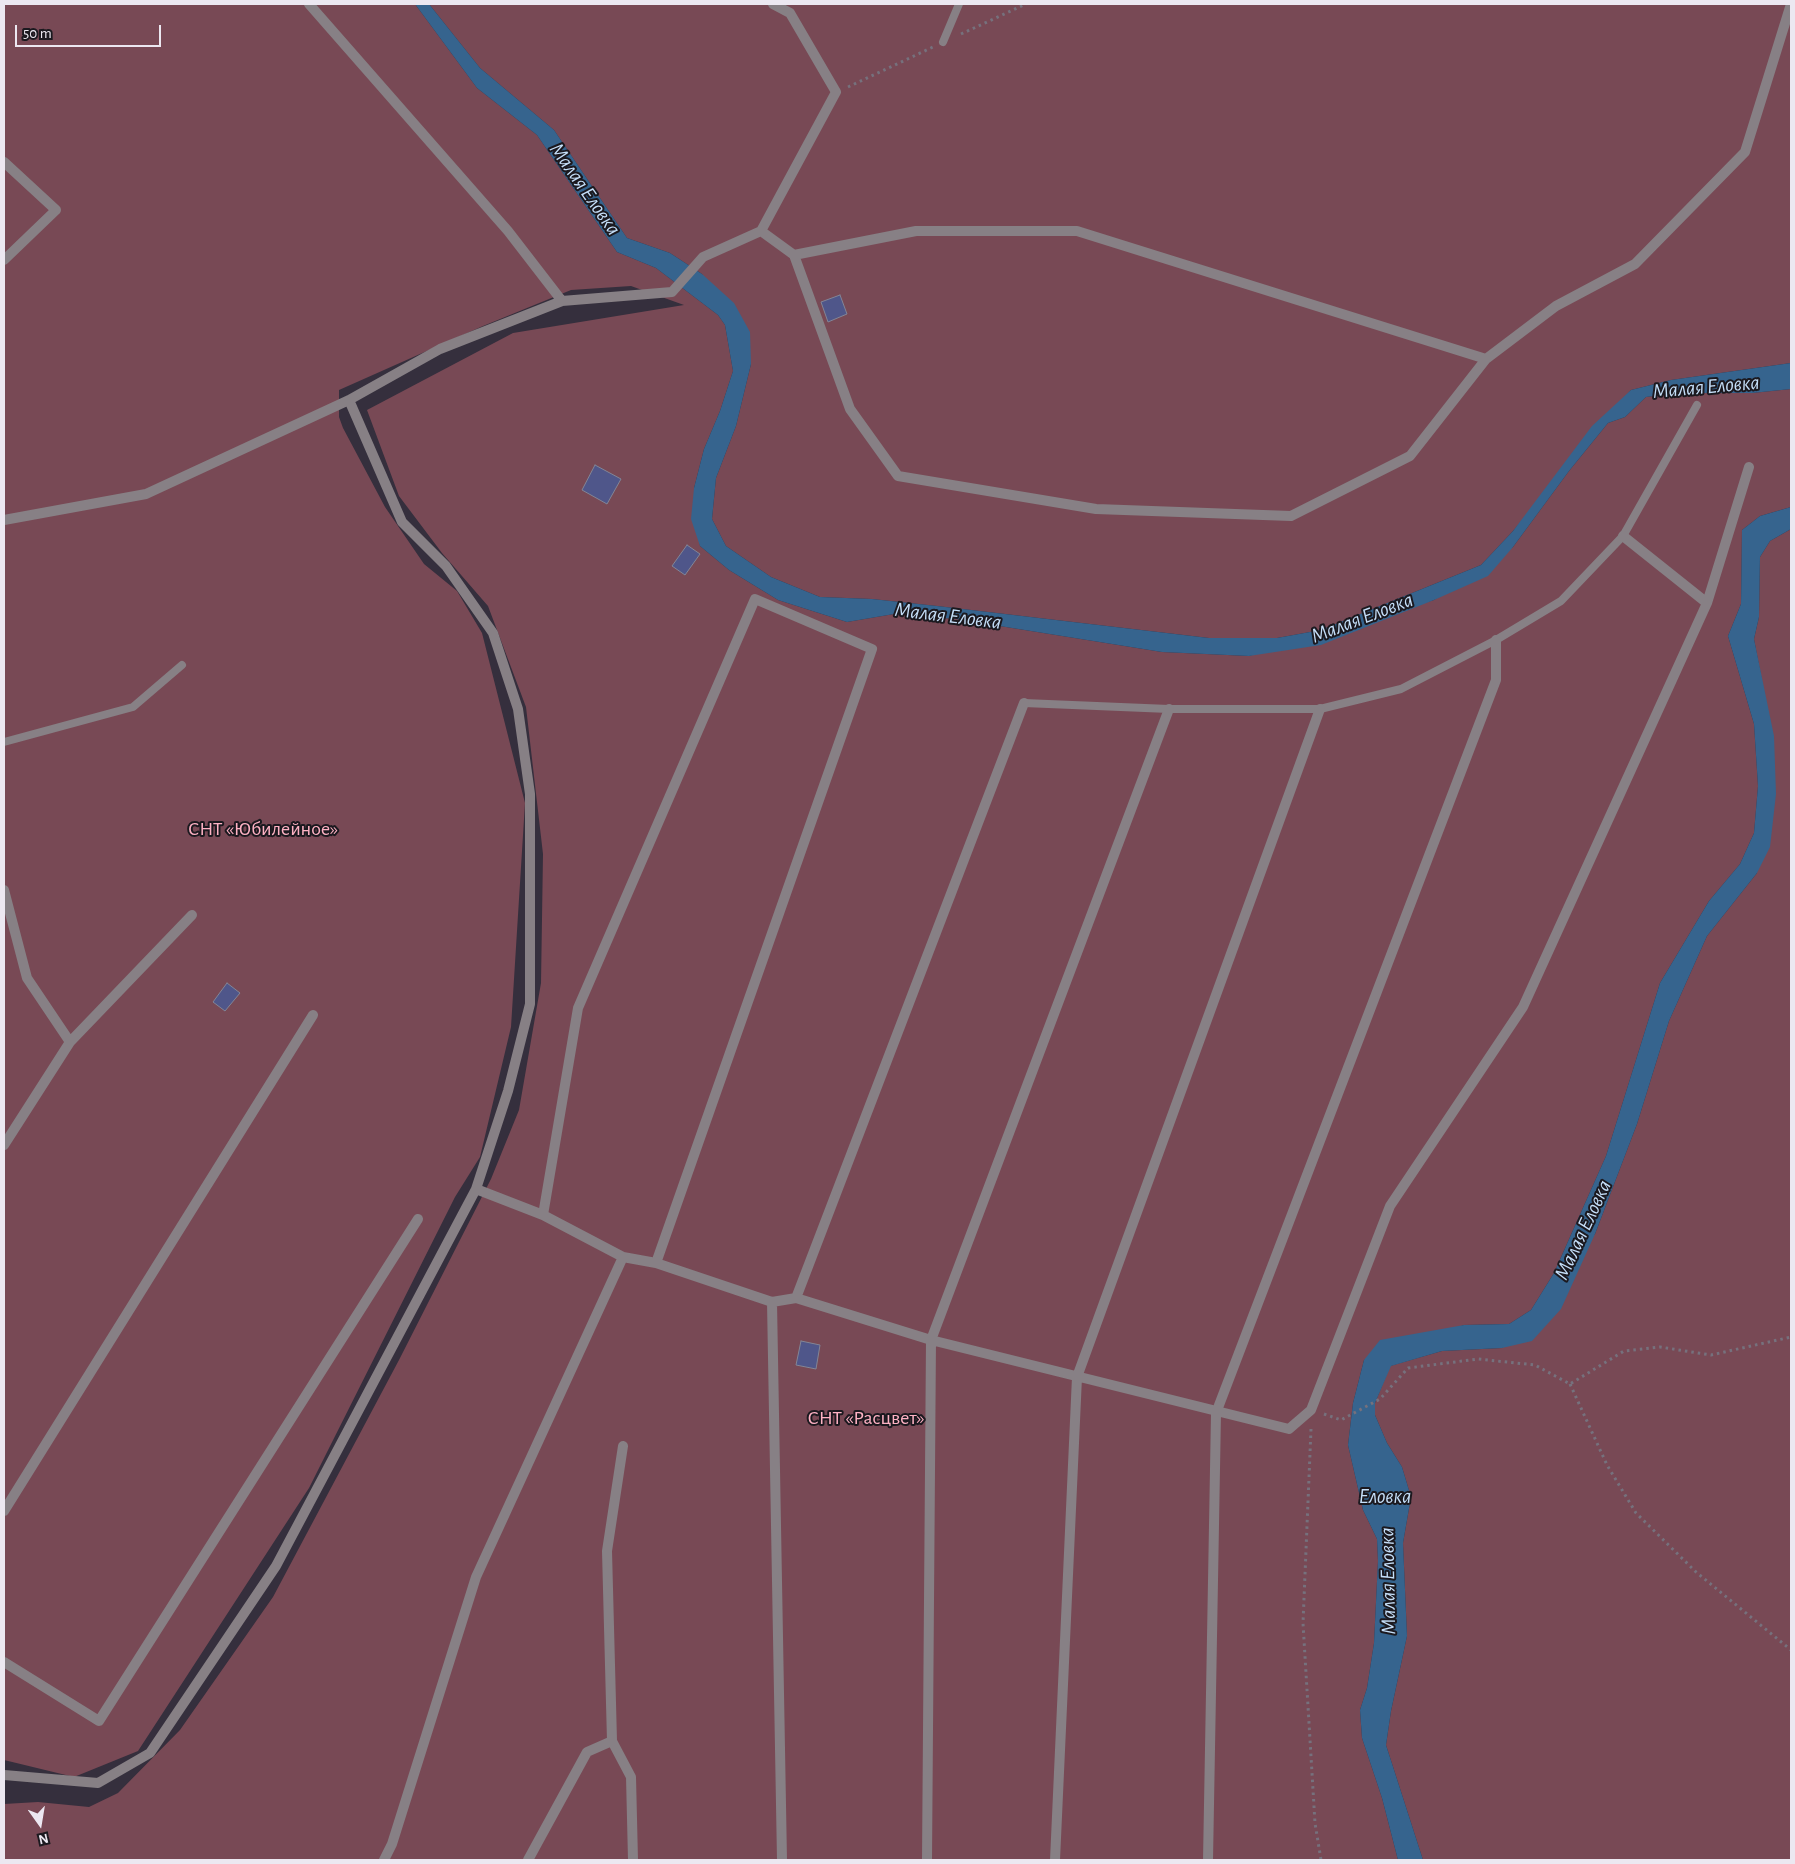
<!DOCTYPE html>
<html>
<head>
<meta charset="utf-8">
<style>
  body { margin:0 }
  #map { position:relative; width:1795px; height:1864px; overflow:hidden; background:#352f3d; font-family:"Alegreya Sans",sans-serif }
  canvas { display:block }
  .frame { position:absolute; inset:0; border:5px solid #ece8f1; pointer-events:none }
  .north { position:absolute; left:15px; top:1799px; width:50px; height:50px; -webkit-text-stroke:4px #1b191f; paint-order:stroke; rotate:167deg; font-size:14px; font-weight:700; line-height:20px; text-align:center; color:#ece8f1 }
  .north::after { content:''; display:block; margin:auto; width:18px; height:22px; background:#ece8f1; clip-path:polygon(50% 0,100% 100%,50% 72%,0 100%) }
  .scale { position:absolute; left:15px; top:25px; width:146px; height:22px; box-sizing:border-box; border:2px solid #ece8f1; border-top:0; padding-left:6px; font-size:15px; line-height:18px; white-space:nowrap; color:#ece8f1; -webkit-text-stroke:4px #1b191f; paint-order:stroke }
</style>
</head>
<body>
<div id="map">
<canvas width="1795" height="1864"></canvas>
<div class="frame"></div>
<div class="north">N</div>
<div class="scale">50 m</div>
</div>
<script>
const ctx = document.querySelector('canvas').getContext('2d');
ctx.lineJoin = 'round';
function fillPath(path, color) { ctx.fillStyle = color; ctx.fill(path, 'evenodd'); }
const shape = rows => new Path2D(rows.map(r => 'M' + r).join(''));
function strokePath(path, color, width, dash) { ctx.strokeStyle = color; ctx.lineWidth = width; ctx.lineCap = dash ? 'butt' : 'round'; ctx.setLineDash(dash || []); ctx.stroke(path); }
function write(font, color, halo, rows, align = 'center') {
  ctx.font = font + ' "Alegreya Sans",sans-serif'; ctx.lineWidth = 4; ctx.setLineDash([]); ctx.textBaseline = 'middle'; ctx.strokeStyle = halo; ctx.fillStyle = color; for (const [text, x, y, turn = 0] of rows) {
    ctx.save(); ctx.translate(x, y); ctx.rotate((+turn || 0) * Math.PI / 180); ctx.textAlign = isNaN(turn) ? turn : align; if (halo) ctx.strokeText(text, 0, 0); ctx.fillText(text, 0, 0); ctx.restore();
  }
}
const green = shape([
  [4,4,415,4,477,88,537,135,617,252,656,268,718,315,725,325,733,371,720,411,704,449,694,488,700,546,729,570,778,600,847,622,894,614,956,619,1162,652,1249,656,1434,600,1513,547,1569,471,1608,423,1625,417,1646,397,1677,393,1752,393,1791,389,1791,507,1760,516,1742,530,1741,604,1728,636,1754,724,1758,786,1754,833,1740,864,1709,901,1660,983,1606,1156,1554,1273,1531,1310,1509,1324,1464,1325,1364,1360,1353,1403,1348,1445,1363,1510,1377,1539,1378,1561,1374,1643,1367,1688,1360,1710,1362,1738,1382,1798,1398,1860,4,1860,4,1804,38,1802,89,1807,118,1793,180,1730,273,1597,399,1360,491,1179,519,1110,541,983,543,854,526,707,488,606,442,553,399,496,367,410,513,333,684,305,631,286,571,290,483,326,339,390,339,417,343,428,385,507,424,564,457,591,482,633,525,803,511,1027,480,1157,455,1197,309,1488,138,1751,74,1777,4,1760],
  [429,4,1791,4,1791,363,1671,380,1631,390,1513,531,1481,565,1321,630,1277,638,1209,638,937,606,872,599,820,597,771,577,726,546,712,519,716,478,736,426,751,364,702,274,670,253,627,238,554,130,480,68],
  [1791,529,1791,1860,1423,1860,1386,1745,1391,1711,1407,1636,1403,1543,1411,1497,1402,1467,1387,1443,1375,1415,1375,1403,1390,1366,1442,1351,1502,1348,1595,1234,1637,1124,1669,1021,1707,936,1757,873,1762,681,1754,639,1759,617,1760,557,1770,541]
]);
const water = shape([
  [415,4,429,4,480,68,554,130,627,238,670,253,702,274,734,303,750,332,751,364,736,426,716,478,712,519,726,546,771,577,820,597,872,599,937,606,1209,638,1277,638,1321,630,1481,565,1513,531,1592,426,1631,390,1671,380,1791,363,1791,389,1752,393,1677,393,1646,397,1625,417,1608,423,1569,471,1513,547,1488,576,1434,600,1321,645,1249,656,1162,652,956,619,894,614,847,622,778,600,729,570,700,546,691,519,694,488,704,449,720,411,733,371,725,325,718,315,656,268,617,252,537,135,477,88],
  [1791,507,1791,529,1770,541,1760,557,1759,617,1754,639,1774,736,1776,794,1770,847,1757,873,1707,936,1669,1021,1637,1124,1595,1234,1561,1309,1532,1341,1502,1348,1442,1351,1391,1366,1375,1403,1375,1415,1387,1443,1402,1467,1411,1497,1403,1543,1407,1636,1391,1711,1386,1745,1423,1860,1398,1860,1382,1798,1362,1738,1360,1710,1367,1688,1374,1643,1378,1561,1377,1539,1363,1510,1348,1445,1353,1403,1364,1360,1380,1340,1464,1325,1509,1324,1531,1310,1554,1273,1606,1156,1660,983,1709,901,1740,864,1754,833,1758,786,1754,724,1728,636,1741,604,1742,530,1760,516]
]);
const building = shape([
  [840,295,847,314,828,322,821,302,840,295],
  [595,465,621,479,607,504,582,490,595,465],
  [687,545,700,554,685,575,672,566,687,545],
  [227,983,240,993,225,1011,213,1002,227,983],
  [801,1341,820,1345,816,1369,796,1365,801,1341]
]);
const path = shape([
  [961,34,1026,4],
  [848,87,933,47],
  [1570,1384,1607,1465,1636,1513,1696,1572,1791,1650],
  [1324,1414,1341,1420,1380,1399,1408,1368,1478,1359,1535,1365,1570,1384,1624,1351,1660,1347,1711,1355,1791,1337],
  [1311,1429,1303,1623,1315,1823,1321,1860]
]);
const lane = shape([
  [943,42,959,4],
  [1024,703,1169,709,1320,709,1401,689,1496,640,1561,601,1623,536,1697,405],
  [4,742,133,707,182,665]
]);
const street = shape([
  [309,4,508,231,562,301],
  [4,162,56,210,4,260],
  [761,231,794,255,850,409,898,476,1096,509,1291,516,1410,456,1486,359,1556,306,1635,264,1745,152,1791,4],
  [794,255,916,231,1077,231,1486,359],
  [4,520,146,494,349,400,440,349,562,301,672,292,703,257,761,231,836,92,790,13,773,4],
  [1623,536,1707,603],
  [4,890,27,978,70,1042],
  [4,1145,70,1042,192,915],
  [476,1189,543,1215,623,1257,656,1263,772,1302,796,1298,931,1340,1289,1429,1311,1410,1390,1206,1523,1007,1707,603,1749,467],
  [543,1215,578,1008,755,599,872,649,656,1263],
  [796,1298,1024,703],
  [772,1302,782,1860],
  [623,1446,607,1551,612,1741,631,1777,633,1860],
  [4,1511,313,1015],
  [4,1662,99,1721,418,1219],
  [4,1775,98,1783,150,1753,276,1566,476,1189,508,1091,530,1004,530,794,518,709,493,633,446,566,402,522,349,400],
  [384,1860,392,1844,476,1577,623,1257],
  [528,1860,587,1752,612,1741],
  [927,1860,931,1340,1169,709],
  [1055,1860,1077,1377,1320,709],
  [1208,1860,1216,1413,1496,680,1496,640]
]);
const parkNames = [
  ["СНТ «Юбилейное»",263,829],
  ["СНТ «Расцвет»",866,1418]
];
const waterNames = [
  ["Малая Еловка",585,189,55],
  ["Малая Еловка",1706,387,-5],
  ["Малая Еловка",948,616,7],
  ["Малая Еловка",1362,618,-21],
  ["Малая Еловка",1583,1230,-65],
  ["Еловка",1385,1497],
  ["Малая Еловка",1388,1581,-91]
];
fillPath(green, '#784955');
fillPath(water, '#36648e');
fillPath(building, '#4f568a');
strokePath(building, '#828596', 1);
strokePath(path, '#76717d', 3, [2.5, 4]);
strokePath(lane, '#878085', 8);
strokePath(street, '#878085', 10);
write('20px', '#feb2c4', '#1b191f', parkNames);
write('italic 21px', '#c5dff9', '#1b191f', waterNames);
</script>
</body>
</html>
